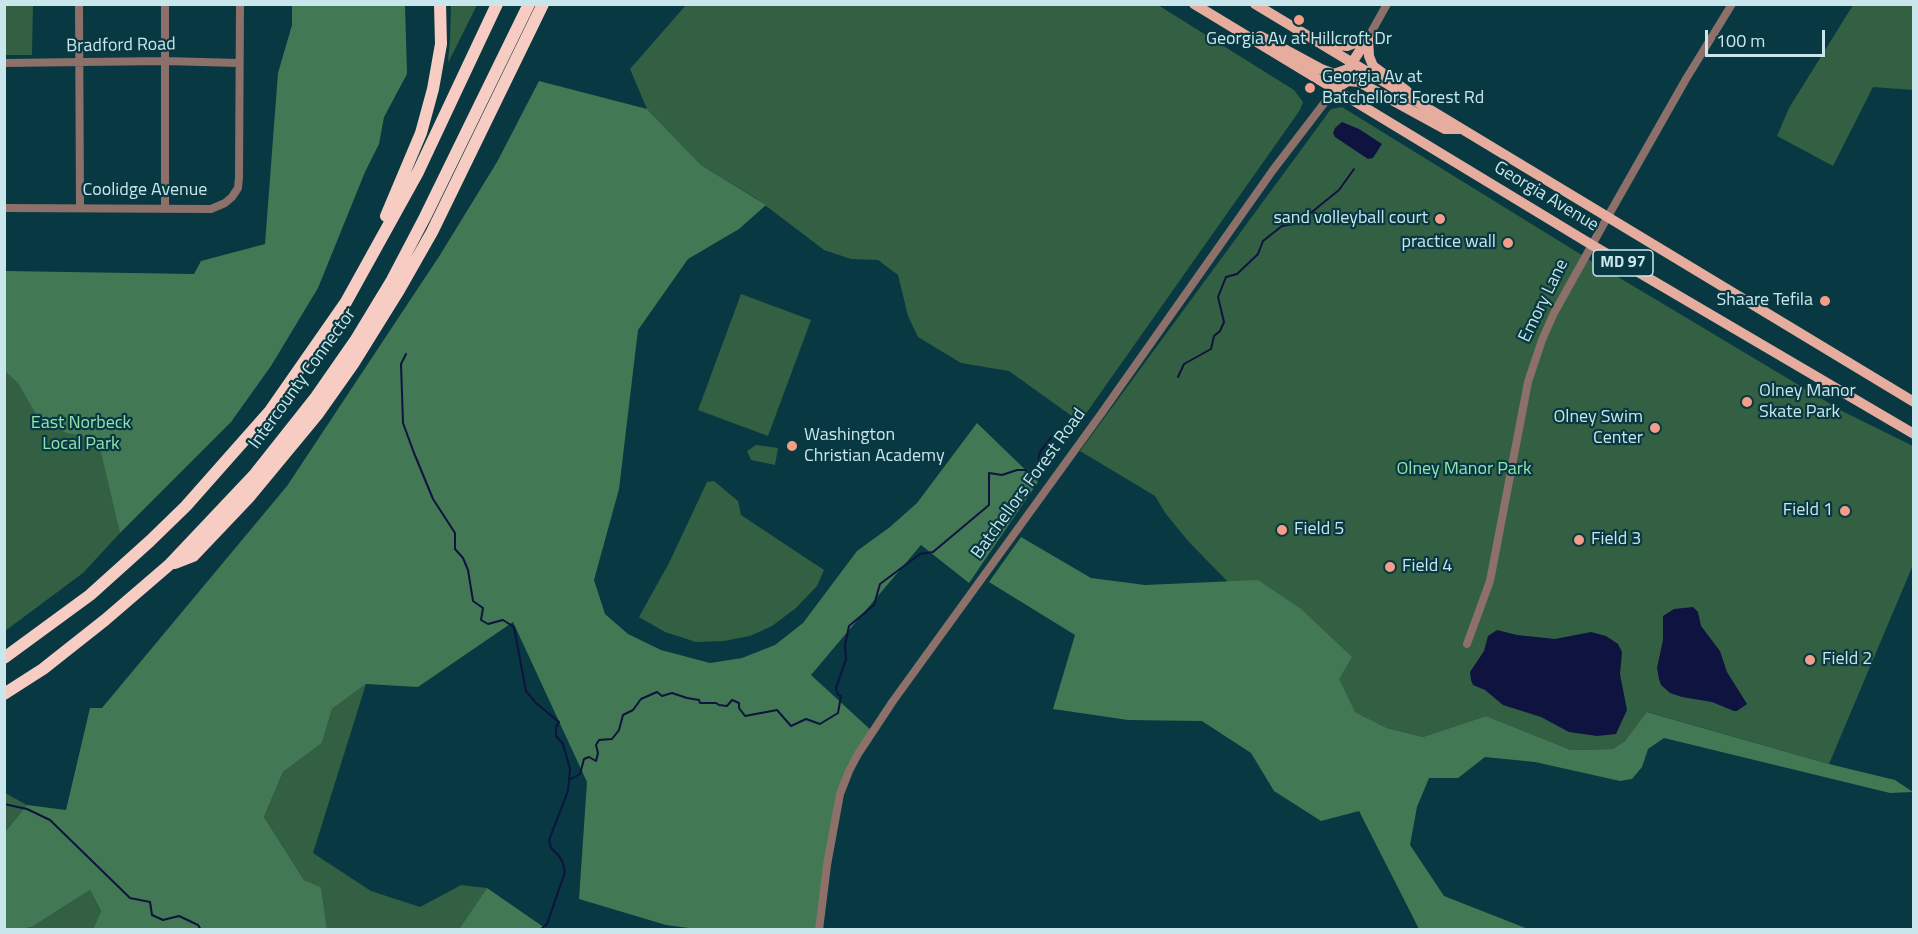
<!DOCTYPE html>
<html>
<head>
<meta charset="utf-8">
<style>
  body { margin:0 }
  #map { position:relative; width:1918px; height:934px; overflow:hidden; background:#083841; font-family:"Titillium Web",sans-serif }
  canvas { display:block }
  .frame { position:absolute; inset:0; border:6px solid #c9e6ec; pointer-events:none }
  .scale { position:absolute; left:1705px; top:30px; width:120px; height:27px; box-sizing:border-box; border:3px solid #c9e6ec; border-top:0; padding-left:8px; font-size:18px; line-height:21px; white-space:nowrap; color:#c9e6ec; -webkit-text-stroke:4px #083841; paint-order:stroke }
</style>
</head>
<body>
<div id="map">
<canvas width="1918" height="934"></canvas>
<div class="frame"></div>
<div class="scale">100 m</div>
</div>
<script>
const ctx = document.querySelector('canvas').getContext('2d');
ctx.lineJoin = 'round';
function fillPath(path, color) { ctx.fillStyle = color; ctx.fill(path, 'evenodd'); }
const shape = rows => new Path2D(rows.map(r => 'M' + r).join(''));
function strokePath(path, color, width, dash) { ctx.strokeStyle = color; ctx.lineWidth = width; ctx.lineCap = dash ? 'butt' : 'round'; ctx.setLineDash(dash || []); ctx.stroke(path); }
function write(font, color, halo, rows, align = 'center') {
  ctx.font = font + ' "Titillium Web",sans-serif'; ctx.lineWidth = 4.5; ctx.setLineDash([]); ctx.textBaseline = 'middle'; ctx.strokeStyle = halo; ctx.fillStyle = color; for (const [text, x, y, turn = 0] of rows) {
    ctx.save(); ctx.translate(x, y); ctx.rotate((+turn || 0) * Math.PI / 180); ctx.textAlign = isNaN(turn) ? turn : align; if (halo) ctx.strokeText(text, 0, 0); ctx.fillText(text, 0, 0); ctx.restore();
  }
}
const green = shape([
  [5,4,33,5,32,55,5,55],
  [451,5,477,5,448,63,450,39],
  [686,5,1158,5,1294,90,1303,102,1300,110,1080,422,1009,371,961,363,918,337,908,316,898,275,878,260,851,259,824,250,757,199,701,165,647,109,630,69],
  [1853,5,1913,5,1913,90,1873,87,1833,166,1777,136,1789,108],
  [1342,107,1598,265,1844,412,1913,446,1913,565,1829,764,1648,712,1625,741,1613,749,1571,750,1486,716,1423,737,1387,728,1355,712,1189,542,1166,514,1155,496,1080,451,1331,109],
  [741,294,811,320,768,436,698,410],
  [4,338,205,420,115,508,120,533,83,573,5,631],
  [756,445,778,448,775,465,751,460,747,451],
  [714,481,738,501,741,515,824,570,817,586,796,608,772,626,750,636,724,641,696,642,665,632,639,617,669,563,707,482],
  [366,684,313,853,371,891,420,907,461,885,487,888,459,929,327,929,321,887,304,880,264,817,283,772,322,743,332,709],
  [5,793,27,805,5,832],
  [90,890,101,911,93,929,22,930,32,927]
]);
const forest = shape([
  [292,5,405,5,407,74,384,117,379,144,365,172,318,288,271,366,231,422,120,533,98,439,67,433,39,419,18,383,5,371,5,271,194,274,201,261,265,244,278,73,292,25],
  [539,81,647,109,701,165,766,205,739,229,688,259,638,330,619,489,594,580,605,614,628,634,661,650,710,663,742,658,775,645,803,623,857,551,890,527,917,503,977,423,1038,482,969,583,921,545,811,675,873,732,840,794,819,929,696,929,666,925,579,899,587,782,513,622,418,687,366,684,332,709,322,743,283,772,264,817,304,880,321,887,327,929,93,929,101,911,90,890,32,927,22,929,5,930,5,832,27,805,66,810,90,708,102,708,287,486,440,255,497,162],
  [1021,537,1091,578,1145,585,1258,580,1301,609,1352,657,1339,679,1355,712,1387,728,1423,737,1486,716,1571,750,1613,749,1625,741,1647,712,1829,764,1895,780,1913,792,1890,793,1664,738,1648,749,1642,767,1632,779,1620,781,1535,762,1485,757,1458,778,1429,778,1417,807,1410,845,1444,896,1528,929,1419,929,1359,811,1321,821,1274,791,1251,753,1202,721,1128,720,1053,709,1075,635,989,582],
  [487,888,545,928,544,929,459,929]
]);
const water = shape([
  [1342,122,1359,129,1382,144,1373,158,1368,159,1335,137,1333,133,1335,128],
  [1693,607,1698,612,1701,626,1720,651,1727,672,1747,704,1737,711,1734,711,1712,702,1682,697,1670,693,1661,685,1659,679,1657,668,1663,640,1663,616,1674,609],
  [1497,630,1517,635,1555,639,1591,632,1606,636,1618,644,1622,652,1620,674,1627,710,1616,734,1597,736,1569,732,1541,717,1503,705,1485,690,1473,685,1471,680,1470,672,1484,651,1488,636]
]);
const stream = shape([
  [406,354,401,364,403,423,414,453,433,499,455,533,455,549,463,558,468,570,473,601,483,608,481,620,488,624,503,620,514,627,526,691,536,703,559,722,556,727,556,736,563,744,570,769,568,791,549,840,551,848,559,856,563,863,565,872,547,924,540,930],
  [1178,377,1184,364,1211,349,1214,336,1220,331,1224,322,1218,297,1226,277,1237,274,1258,254,1263,241,1282,226,1299,223,1318,207,1339,190,1354,169],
  [571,779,580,774,584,759,589,757,596,761,598,753,596,745,599,740,612,739,619,730,623,715,633,710,641,699,657,692,662,696,672,693,687,698,699,700,700,703,716,703,719,705,727,706,732,700,739,703,739,708,745,716,777,710,791,726,806,719,820,724,838,713,841,696,838,695,836,688,846,659,845,645,849,626,874,605,880,584,920,554,933,552,989,505,989,473,1002,475,1017,470,1025,470,1029,474,1037,467,1040,452,1053,435,1074,423],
  [4,804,27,809,50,820,130,898,150,902,152,915,163,920,179,916,198,925,201,930]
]);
const minor = shape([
  [79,4,80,208],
  [165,4,165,209],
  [1368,38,1387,4],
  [4,63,165,61,239,63],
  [4,208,211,209,225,203,232,197,238,188,239,177,240,4],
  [1467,644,1490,581,1528,382,1542,340,1554,313,1607,218,1686,79,1732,4],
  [819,930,827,865,840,794,849,771,858,754,893,701,1101,414,1273,170,1335,89]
]);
const major = shape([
  [1194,4,1592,245,1914,434],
  [1255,4,1914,402],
  [1260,36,1321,69,1334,74,1348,69,1368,38],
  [1368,38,1369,56,1373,66,1407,91],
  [1322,43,1347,46,1368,38],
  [1335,89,1348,81,1359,82,1445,129,1460,129]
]);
const highway = shape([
  [386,216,421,133,433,89,441,44,440,4],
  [175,563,193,556,250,496,317,415,353,364,399,290,432,232,543,4],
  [4,658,90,595,150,541,186,506,270,411,346,302,418,172,497,4],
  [4,694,43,669,105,620,169,565,255,474,316,397,355,341,392,280,425,217,529,4]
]);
const markers = [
  [1299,20,6,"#f49e8a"],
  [1310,88,6,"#f49e8a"],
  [1440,219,6,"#f49e8a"],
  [1508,243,6,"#f49e8a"],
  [1825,301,6,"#f49e8a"],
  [1747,402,6,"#f49e8a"],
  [1655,428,6,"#f49e8a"],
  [792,446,6,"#f49e8a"],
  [1845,511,6,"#f49e8a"],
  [1282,530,6,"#f49e8a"],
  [1579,540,6,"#f49e8a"],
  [1390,567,6,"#f49e8a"],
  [1810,660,6,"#f49e8a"]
];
const shields = [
  [1623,263,60]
];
const shieldNames = [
  ["MD 97",1623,263]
];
const poiNames = [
  ["Georgia Av at Hillcroft Dr",1299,40,"center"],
  ["Georgia Av at",1322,78],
  ["Batchellors Forest Rd",1322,99],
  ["sand volleyball court",1428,219,"right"],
  ["practice wall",1496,243,"right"],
  ["Shaare Tefila",1813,301,"right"],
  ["Olney Manor",1759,392],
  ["Skate Park",1759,413],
  ["Olney Swim",1643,418,"right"],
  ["Center",1643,439,"right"],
  ["Washington",804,436],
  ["Christian Academy",804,457],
  ["Field 1",1833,511,"right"],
  ["Field 5",1294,530],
  ["Field 3",1591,540],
  ["Field 4",1402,567],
  ["Field 2",1822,660]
];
const streetNames = [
  ["Bradford Road",121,46,-1],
  ["Coolidge Avenue",145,191],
  ["Georgia Avenue",1546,197,31],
  ["Emory Lane",1544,301,-64],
  ["Intercounty Connector",303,379,-54],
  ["Batchellors Forest Road",1029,484,-54]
];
const parkNames = [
  ["East Norbeck",81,424],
  ["Local Park",81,445],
  ["Olney Manor Park",1464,470]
];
fillPath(green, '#335f42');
fillPath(forest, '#427954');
fillPath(water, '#0f133f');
strokePath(stream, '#0f133f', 2);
strokePath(minor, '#8c7069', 8);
strokePath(major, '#e6ad9f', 10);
strokePath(highway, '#f7cdc3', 12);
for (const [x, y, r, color] of markers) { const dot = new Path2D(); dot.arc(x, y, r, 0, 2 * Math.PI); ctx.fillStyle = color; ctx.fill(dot); strokePath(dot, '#083841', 2); }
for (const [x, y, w] of shields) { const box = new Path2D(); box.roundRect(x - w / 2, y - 13, w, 26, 4.5); ctx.fillStyle = '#083841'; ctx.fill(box); strokePath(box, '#c9e6ec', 1.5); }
write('bold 16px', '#c9e6ec', null, shieldNames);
write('18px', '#c9e6ec', '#083841', poiNames, 'left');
write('18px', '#c9e6ec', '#083841', streetNames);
write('18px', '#92e3ab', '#083841', parkNames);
</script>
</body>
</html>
